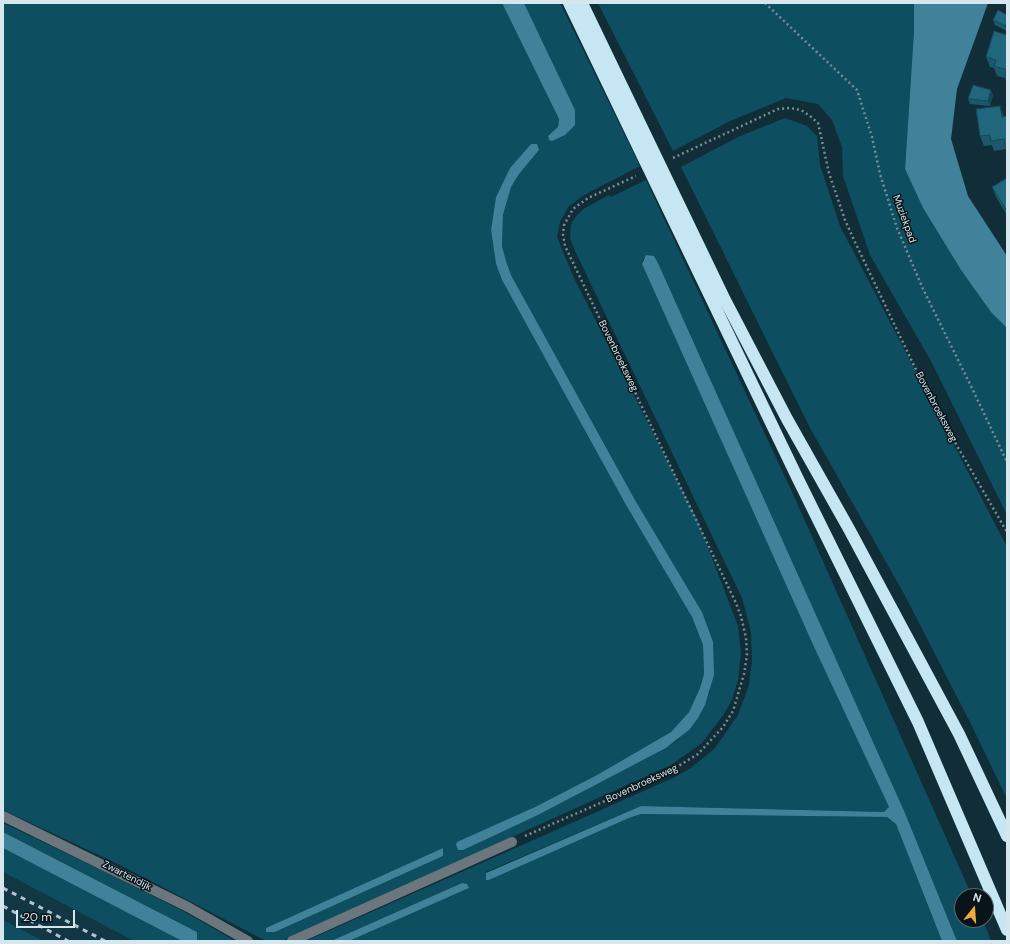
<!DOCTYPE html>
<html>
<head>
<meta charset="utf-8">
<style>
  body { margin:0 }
  #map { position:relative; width:1010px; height:944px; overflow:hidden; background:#112d37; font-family:"DM Sans",sans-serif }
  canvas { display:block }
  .frame { position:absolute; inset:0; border:4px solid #d6e6ed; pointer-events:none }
  .north { position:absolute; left:954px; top:888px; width:40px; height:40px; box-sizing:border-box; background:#081418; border:1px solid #5a686d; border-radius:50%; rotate:17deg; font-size:11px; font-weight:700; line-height:16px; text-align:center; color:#d6e6ed }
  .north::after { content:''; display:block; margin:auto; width:14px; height:18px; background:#eea83c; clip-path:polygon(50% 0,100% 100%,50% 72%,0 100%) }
  .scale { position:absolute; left:16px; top:910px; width:59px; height:18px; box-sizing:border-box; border:2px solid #d6e6ed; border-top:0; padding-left:5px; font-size:12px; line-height:14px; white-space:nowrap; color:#d6e6ed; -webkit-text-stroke:3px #081418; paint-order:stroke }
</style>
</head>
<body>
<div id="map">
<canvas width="1010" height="944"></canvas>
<div class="frame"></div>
<div class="north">N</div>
<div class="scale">20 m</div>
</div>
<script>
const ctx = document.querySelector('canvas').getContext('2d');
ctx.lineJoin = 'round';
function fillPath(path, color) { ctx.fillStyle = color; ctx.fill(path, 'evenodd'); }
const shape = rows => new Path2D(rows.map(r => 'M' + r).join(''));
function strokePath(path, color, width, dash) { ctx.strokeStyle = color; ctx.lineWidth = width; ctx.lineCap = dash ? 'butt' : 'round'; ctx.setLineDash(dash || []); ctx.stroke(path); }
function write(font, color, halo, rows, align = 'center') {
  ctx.font = font + ' "DM Sans",sans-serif'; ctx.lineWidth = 3; ctx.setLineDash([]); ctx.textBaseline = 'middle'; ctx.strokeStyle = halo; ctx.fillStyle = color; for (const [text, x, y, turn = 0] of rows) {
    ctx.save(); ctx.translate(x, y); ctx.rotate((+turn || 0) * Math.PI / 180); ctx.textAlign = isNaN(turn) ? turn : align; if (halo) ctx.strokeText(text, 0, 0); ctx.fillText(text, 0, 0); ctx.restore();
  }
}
const built = shape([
  [3,872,53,897,134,941,44,941,3,920]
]);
const green = shape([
  [3,3,502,3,559,119,558,127,549,140,575,110,524,3,560,3,640,166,586,194,569,206,560,222,557,237,574,278,698,521,738,626,741,653,738,680,732,700,724,714,702,743,671,765,282,941,266,941,120,865,3,810],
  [531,144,539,150,519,174,511,186,503,215,502,246,506,261,511,275,635,500,702,612,710,691,698,718,678,740,666,748,538,815,458,850,456,845,458,842,535,807,597,775,671,732,689,712,700,688,704,674,703,645,692,617,626,505,502,280,496,264,491,230,496,197,510,168],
  [443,848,443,856,275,932,266,932,266,928],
  [598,3,914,3,914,31,905,169,923,208,961,270,1007,328,1007,515,931,361,870,255,843,176,842,147,832,120,818,104,786,98,730,121,673,151],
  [785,118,807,126,817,136,820,165,840,226,1007,547,1007,799,971,724,903,592,810,428,681,167,738,137],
  [646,180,793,494,972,896,962,896,962,920,983,920,991,941,957,941,905,813,658,263,654,256,643,259,642,264,814,647,889,807,885,812,641,806,486,872,486,880,489,880,629,818,641,814,887,817,896,824,942,941,349,941,469,888,462,883,331,941,306,941,673,778,691,768,715,748,738,715,749,685,752,660,751,632,742,598,575,251,570,238,571,224,577,215,585,208,609,195,611,197],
  [3,823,95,867,185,912,235,941,197,941,197,932,3,832],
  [3,848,84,889,182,941,134,941,3,872],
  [3,920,44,941,3,941]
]);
const water = shape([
  [502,3,524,3,575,110,575,125,565,135,552,141,549,140,548,136,558,127,559,119],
  [914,3,988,3,957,89,951,139,968,196,1007,256,1007,328,991,312,961,270,923,208,905,169,914,31],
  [531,144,537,144,539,150,519,174,511,187,503,215,502,246,506,261,511,275,635,500,702,612,713,642,714,675,705,705,698,718,689,730,666,748,538,815,463,850,458,850,456,845,457,842,535,807,597,775,671,732,689,712,700,688,704,674,703,645,692,617,626,505,502,280,496,264,491,230,496,197,510,168],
  [646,255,654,256,658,263,905,813,957,941,942,941,896,824,887,817,641,814,629,818,489,880,486,880,486,873,641,806,884,812,889,807,814,647,642,264],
  [3,832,197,932,197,941,182,941,3,848],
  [443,848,443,856,275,932,266,932,266,928],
  [462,883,467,884,469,888,349,941,331,941]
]);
const path = shape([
  [765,3,857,90,872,137,880,174,897,228,923,289,970,384,1007,462],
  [673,158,778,109,790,108,801,110,810,116,818,123,829,173,845,220,854,240,931,401,1007,532],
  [525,836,662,776,698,754,723,727,733,711,744,674,747,655,746,638,741,616,735,601,565,246,563,234,564,225,573,209,588,198,636,176]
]);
const minor = shape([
  [3,816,188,907,248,941],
  [292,941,512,842]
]);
const highway = shape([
  [569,3,798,479,918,722,1007,930],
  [582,3,725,300,787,419,849,529,959,734,1007,836]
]);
const rail = shape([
  [3,888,105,941],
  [3,906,68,941]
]);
const wall = shape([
  [1007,15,1007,31,995,25,993,20],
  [1007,35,1007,83,1005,78,997,76,994,68,990,67,986,57],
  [993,95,990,106,970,104,968,99],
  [1004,116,1004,117,1007,116,1007,151,1006,149,994,151,992,145,984,146,980,136],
  [1007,178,1007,215,996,197,992,187]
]);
const shadedWall = shape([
  [1007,23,1007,31,1005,26],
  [991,90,993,95,990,106,988,101],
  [1000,106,1004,116,1005,127,1002,117]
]);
const building = shape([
  [998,10,1007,15,1007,23,1005,26,993,20,998,10],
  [994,31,1007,35,1007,77,1005,77,1007,70,994,66,996,60,986,57,994,31],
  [973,85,991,90,988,101,968,99,973,85],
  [1000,106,1002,117,1007,116,1007,146,1005,146,1004,139,991,141,990,135,980,136,976,109,1000,106],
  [1007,178,1007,211,992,187,1007,178]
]);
const streetNames = [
  ["Muziekpad",904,219,70],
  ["Bovenbroeksweg",618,356,64],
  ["Bovenbroeksweg",936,407,62],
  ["Bovenbroeksweg",642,784,-25],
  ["Zwartendijk",127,876,27]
];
fillPath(built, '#103743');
fillPath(green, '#0d4e61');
fillPath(water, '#3f8299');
strokePath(path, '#778d95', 2.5, [2, 3]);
strokePath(minor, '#6b777c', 10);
strokePath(highway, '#c6e6f3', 12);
strokePath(rail, '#b1c3cb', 3, [5, 5]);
fillPath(wall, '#1c586c');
fillPath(shadedWall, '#164758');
fillPath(building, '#20667d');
strokePath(building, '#164758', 1);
write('10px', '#d6e6ed', '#081418', streetNames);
</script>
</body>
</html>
